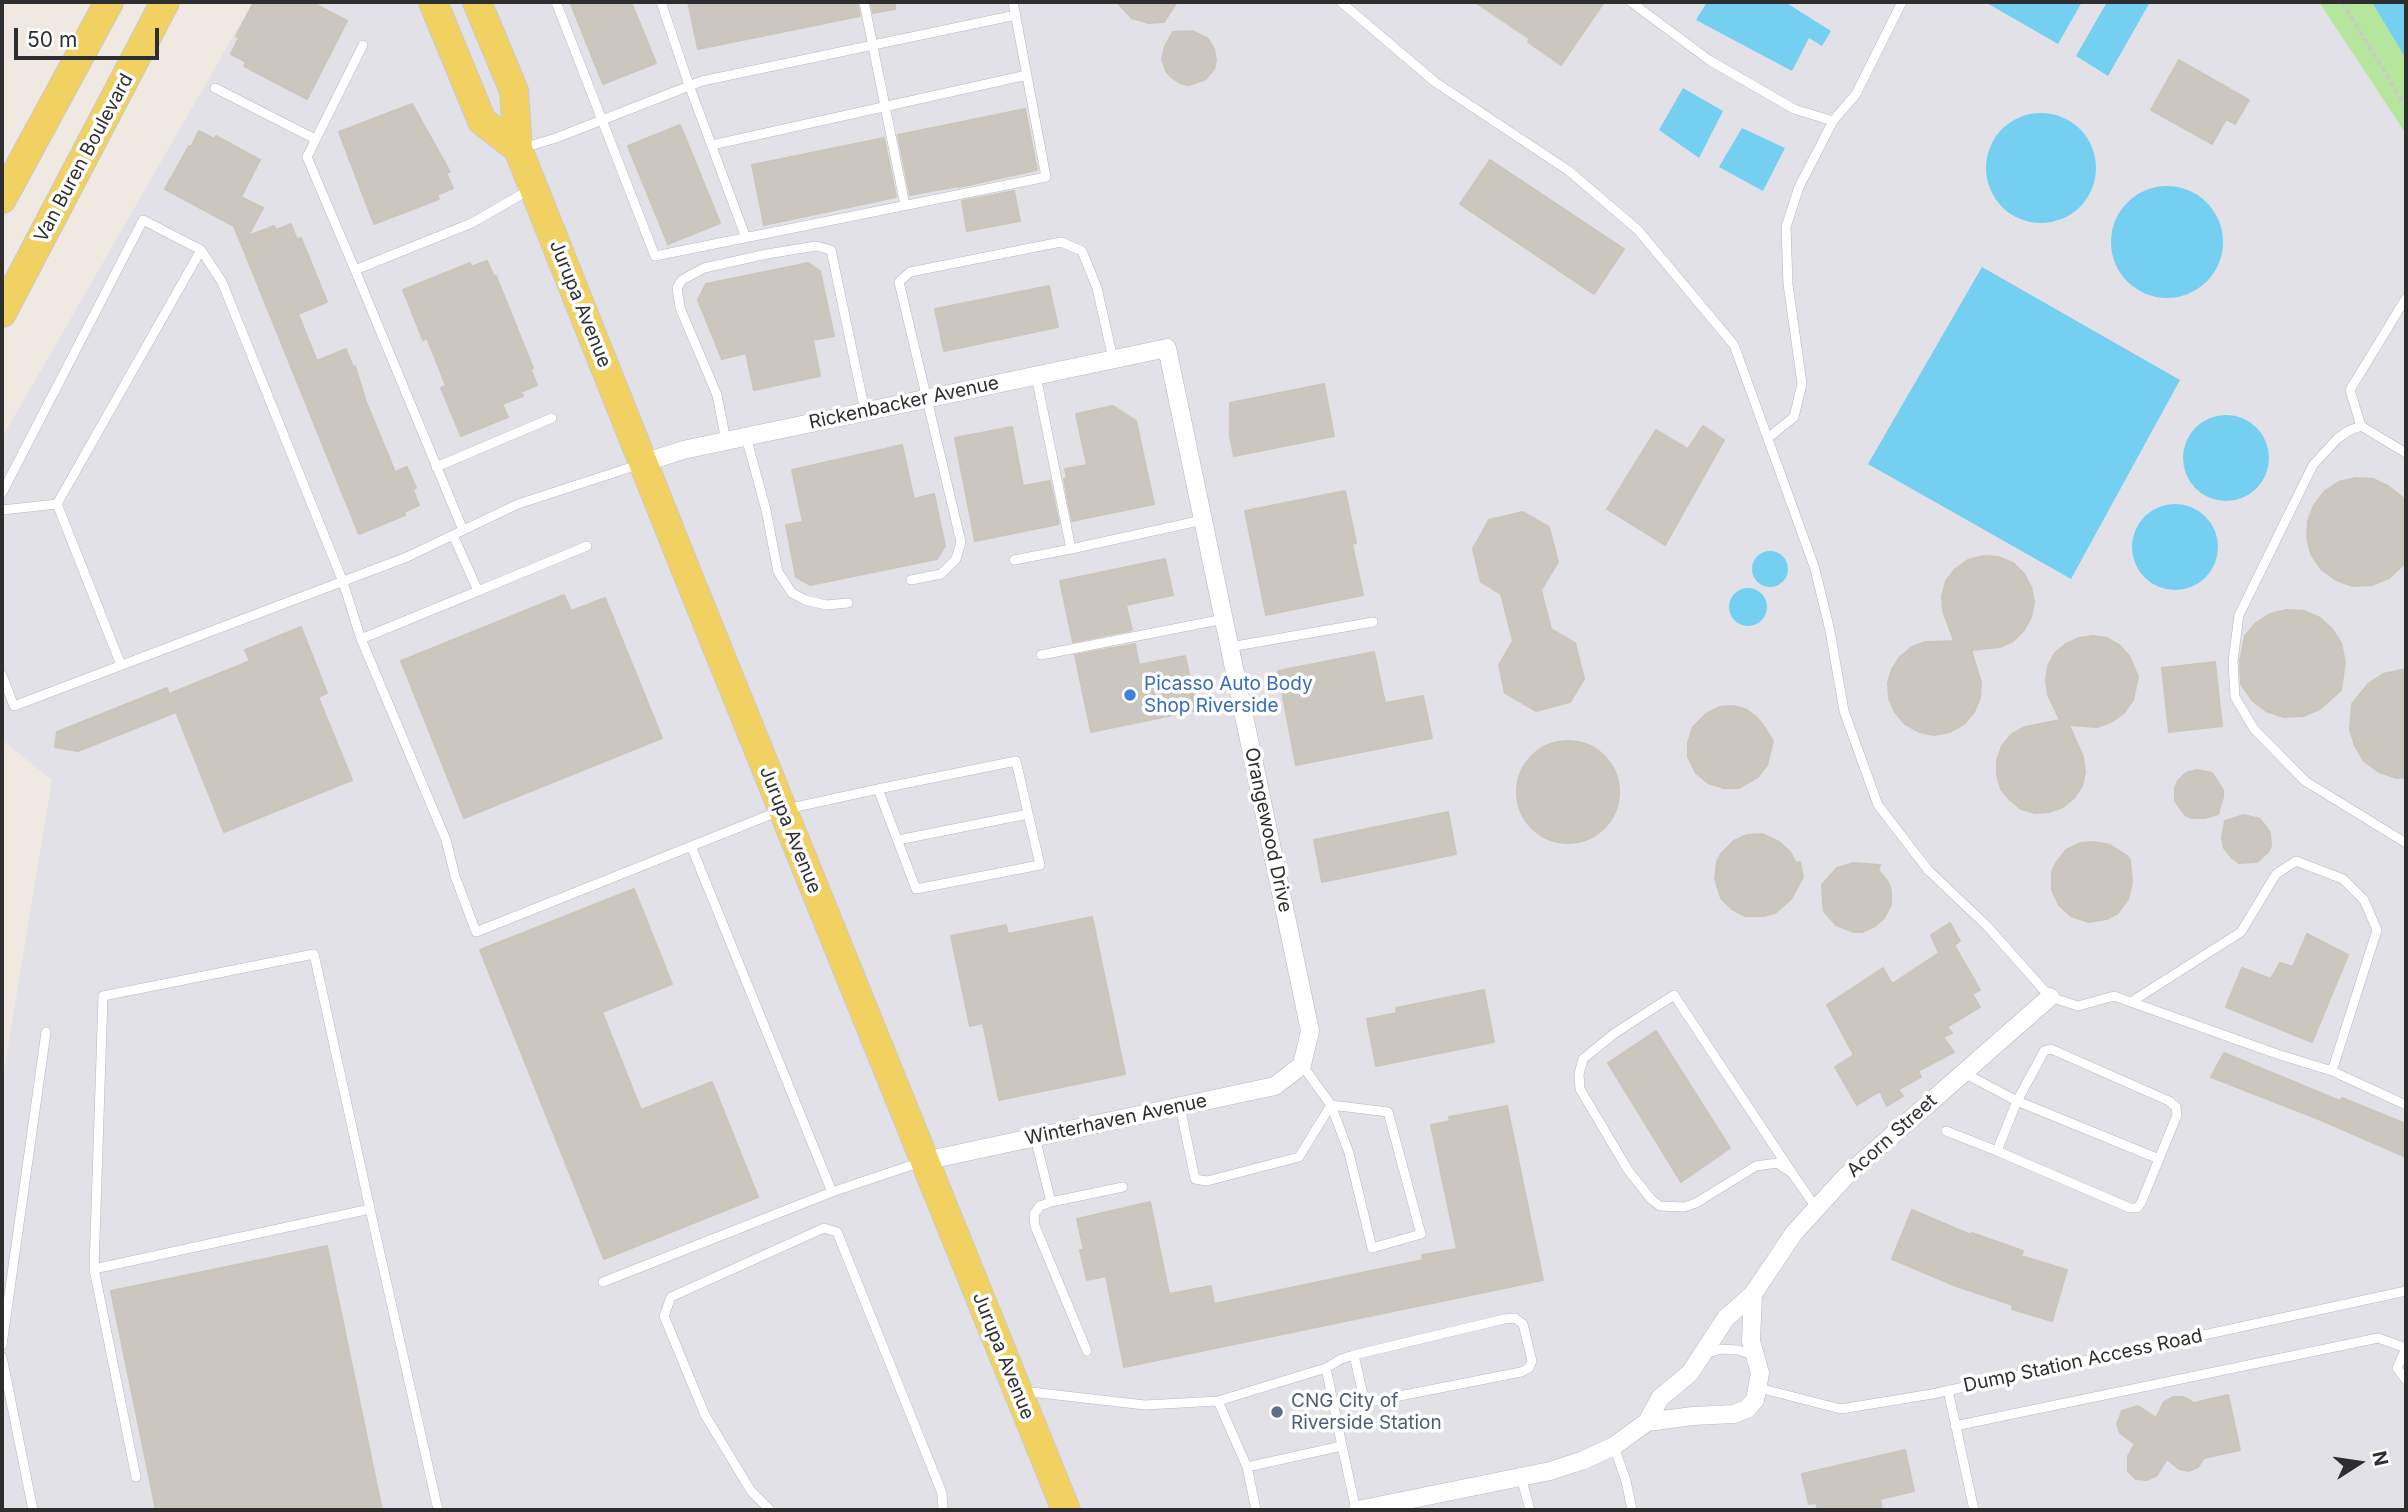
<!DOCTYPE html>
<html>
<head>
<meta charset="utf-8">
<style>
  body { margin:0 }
  #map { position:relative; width:2408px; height:1512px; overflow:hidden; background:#efe9e1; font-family:Inter,sans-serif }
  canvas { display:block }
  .frame { position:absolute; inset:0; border:4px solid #2e2e2e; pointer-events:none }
  .north { position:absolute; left:2324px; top:1428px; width:70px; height:70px; -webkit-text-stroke:5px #fff; paint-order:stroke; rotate:78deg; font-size:19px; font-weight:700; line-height:28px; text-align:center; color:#2e2e2e }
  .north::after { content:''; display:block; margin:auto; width:24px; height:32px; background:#2e2e2e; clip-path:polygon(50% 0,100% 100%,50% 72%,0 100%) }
  .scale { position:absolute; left:14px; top:28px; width:145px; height:32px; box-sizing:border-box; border:4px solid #2e2e2e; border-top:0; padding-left:9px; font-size:21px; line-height:24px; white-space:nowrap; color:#2e2e2e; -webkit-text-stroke:5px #fff; paint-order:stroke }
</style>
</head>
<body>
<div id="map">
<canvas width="2408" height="1512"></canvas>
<div class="frame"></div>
<div class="north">N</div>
<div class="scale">50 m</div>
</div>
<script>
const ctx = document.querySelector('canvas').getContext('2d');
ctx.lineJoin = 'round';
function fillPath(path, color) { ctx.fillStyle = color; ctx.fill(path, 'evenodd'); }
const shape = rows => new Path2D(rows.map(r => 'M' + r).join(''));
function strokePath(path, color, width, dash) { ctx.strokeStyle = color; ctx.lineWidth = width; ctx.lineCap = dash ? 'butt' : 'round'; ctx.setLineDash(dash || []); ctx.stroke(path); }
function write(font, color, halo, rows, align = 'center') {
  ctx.font = font + ' Inter,sans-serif'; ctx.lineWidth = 7; ctx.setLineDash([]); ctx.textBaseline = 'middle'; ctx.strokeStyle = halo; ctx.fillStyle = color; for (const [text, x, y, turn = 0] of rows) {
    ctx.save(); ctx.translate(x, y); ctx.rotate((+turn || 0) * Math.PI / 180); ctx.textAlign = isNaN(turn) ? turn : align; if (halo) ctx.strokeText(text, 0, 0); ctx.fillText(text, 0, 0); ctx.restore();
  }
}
const industrial = shape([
  [253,2,2319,2,2406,134,2406,1510,2,1510,2,1083,52,780,2,740,2,438]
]);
const green = shape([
  [2319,2,2406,2,2406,134]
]);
const water = shape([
  [1707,2,1785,2,1831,31,1822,46,1809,38,1792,71,1696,20],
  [1985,2,2082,2,2058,44],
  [2107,2,2150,2,2108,76,2076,56],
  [2372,2,2406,2,2406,59],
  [1683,88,1723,111,1699,158,1659,130],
  '1986 168a55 55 0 1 1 110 0a55 55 0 1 1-110 0Z',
  [1742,128,1785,148,1763,191,1719,167],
  '2111 242a56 56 0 1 1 112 0a56 56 0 1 1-112 0Z',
  [1982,267,2180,380,2071,579,1868,464],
  '2183 458a43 43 0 1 1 86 0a43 43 0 1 1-86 0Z',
  '2132 547a43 43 0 1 1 86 0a43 43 0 1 1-86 0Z',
  '1752 569a18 18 0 1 1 36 0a18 18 0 1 1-36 0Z',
  '1729 607a19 19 0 1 1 38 0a19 19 0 1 1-38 0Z'
]);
const building = shape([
  [254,2,311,2,347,21,307,99,244,66,246,62,231,54,239,38,236,36,254,2],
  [570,2,631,2,656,63,603,84,570,2],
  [688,2,857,2,860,16,698,49,688,2],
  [871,2,895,2,895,9,873,13,871,2],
  [1117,2,1177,2,1164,22,1149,23,1132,18,1117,2],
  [1475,2,1604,2,1561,65,1528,42,1530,39,1475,2],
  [1192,31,1208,39,1214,49,1216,61,1214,69,1206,79,1189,85,1182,84,1171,77,1166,71,1162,59,1165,46,1173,32,1192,31],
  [2179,60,2249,100,2235,124,2226,119,2212,144,2151,110,2179,60],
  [412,104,450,172,446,173,453,188,437,195,439,199,374,224,339,132,412,104],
  [1025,109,1037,170,959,187,958,186,910,195,898,135,1025,109],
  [680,125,720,223,668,244,628,146,680,125],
  [199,131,214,139,216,136,260,160,241,197,263,208,248,236,274,226,276,230,291,224,297,240,301,238,327,302,298,314,317,361,346,349,353,367,355,366,366,402,395,472,407,467,416,488,413,490,419,505,404,512,405,515,359,534,234,226,165,189,189,146,191,147,199,131],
  [884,138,896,197,764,225,752,165,884,138],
  [1490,160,1624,249,1594,294,1460,204,1490,160],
  [1014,191,1020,221,967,231,962,201,1014,191],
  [487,261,494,277,496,276,533,368,531,370,537,385,521,392,523,396,502,404,508,417,461,436,441,388,446,386,427,338,423,340,403,290,470,263,471,267,487,261],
  [808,263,820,271,834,336,813,340,820,376,754,390,746,353,722,359,698,300,706,284,808,263],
  [1049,286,1058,327,944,351,935,309,1049,286],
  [1324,384,1334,436,1234,456,1230,436,1230,403,1324,384],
  [1113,406,1136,421,1154,504,1072,521,1064,479,1067,478,1065,469,1087,465,1076,414,1113,406],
  [1703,426,1724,440,1665,545,1607,509,1656,430,1688,449,1703,426],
  [1012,427,1023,486,1050,481,1059,524,975,541,955,438,1012,427],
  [902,445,914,499,934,494,945,546,937,559,810,585,796,577,786,525,803,522,792,470,902,445],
  [2356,478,2373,479,2388,486,2402,497,2406,505,2406,559,2403,565,2389,578,2372,585,2353,586,2336,580,2321,569,2311,554,2307,538,2308,521,2314,505,2325,491,2339,482,2356,478],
  [1345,491,1356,543,1352,544,1363,595,1266,615,1245,511,1345,491],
  [1523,512,1549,527,1558,562,1541,590,1551,629,1575,643,1584,679,1570,702,1536,711,1505,693,1499,665,1513,641,1501,594,1481,582,1473,549,1489,520,1523,512],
  [1983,556,1998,557,2013,563,2024,574,2031,587,2034,602,2031,617,2024,630,2013,641,2000,647,1971,650,1981,682,1980,698,1974,712,1964,724,1950,732,1934,735,1919,732,1905,724,1895,712,1889,699,1888,683,1892,669,1900,657,1912,647,1926,642,1954,641,1943,611,1942,596,1946,581,1955,569,1968,560,1983,556],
  [1165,559,1173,595,1126,605,1132,630,1073,642,1060,581,1165,559],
  [564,595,571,611,605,598,662,738,464,818,401,661,564,595],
  [2287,610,2304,611,2320,618,2332,629,2341,643,2345,662,2341,690,2320,709,2303,716,2284,717,2266,711,2252,700,2241,684,2240,661,2245,636,2256,623,2270,614,2287,610],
  [301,627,327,693,318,697,352,780,224,832,176,712,78,751,55,747,57,732,167,688,169,694,250,661,245,650,301,627],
  [2093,636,2107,638,2119,645,2129,656,2138,677,2133,700,2124,713,2111,722,2097,727,2069,725,2083,757,2085,772,2082,786,2074,798,2063,807,2049,812,2035,813,2021,809,2010,800,2001,789,1997,775,1997,760,2002,746,2012,734,2025,727,2060,720,2048,695,2046,680,2048,666,2055,653,2066,644,2079,638,2093,636],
  [1135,644,1139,665,1185,656,1197,710,1091,732,1075,655,1135,644],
  [1374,652,1385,703,1423,696,1432,738,1296,765,1278,671,1374,652],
  [2215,662,2222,726,2169,732,2162,668,2215,662],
  [2406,669,2406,777,2397,778,2379,772,2364,761,2355,746,2350,730,2352,704,2368,684,2383,674,2406,669],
  [1734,706,1747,710,1756,717,1763,725,1773,741,1767,765,1758,777,1739,788,1724,788,1708,783,1696,773,1688,757,1688,743,1693,727,1706,714,1720,707,1734,706],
  '1517 792a51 51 0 1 1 102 0a51 51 0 1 1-102 0Z',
  [2197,770,2212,773,2223,790,2223,797,2218,814,2205,818,2192,818,2185,815,2175,801,2175,788,2178,781,2186,773,2197,770],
  [1448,812,1456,854,1322,882,1314,840,1448,812],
  [2244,815,2260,819,2270,832,2271,846,2268,852,2257,862,2239,863,2232,858,2224,848,2222,838,2225,821,2244,815],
  [1762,834,1779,842,1790,852,1796,863,1800,862,1803,877,1791,899,1775,913,1763,916,1745,916,1732,909,1721,898,1715,879,1717,862,1721,854,1734,841,1747,835,1762,834],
  [2094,842,2110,845,2127,856,2130,860,2132,883,2128,899,2118,913,2106,919,2089,922,2071,916,2059,905,2052,890,2052,872,2056,863,2066,850,2081,843,2094,842],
  [1854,863,1880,865,1878,870,1888,882,1891,891,1891,905,1884,918,1875,926,1862,932,1854,932,1836,925,1824,911,1823,904,1822,885,1837,868,1854,863],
  [634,889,672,984,602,1012,641,1110,712,1082,758,1197,604,1259,480,950,634,889],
  [1092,917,1125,1074,999,1100,983,1023,970,1026,951,936,1006,925,1008,934,1092,917],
  [1950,923,1960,941,1954,945,1980,990,1972,994,1980,1007,1947,1027,1952,1033,1943,1037,1954,1052,1918,1071,1921,1077,1898,1090,1903,1096,1887,1106,1880,1091,1857,1105,1835,1067,1854,1055,1827,1005,1883,968,1892,984,1939,953,1931,935,1950,923],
  [2307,934,2348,955,2312,1042,2226,1007,2242,968,2271,979,2280,963,2293,967,2307,934],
  [1484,990,1494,1042,1376,1066,1367,1019,1397,1013,1396,1008,1484,990],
  [1656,1031,1730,1148,1681,1182,1608,1063,1656,1031],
  [2224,1053,2340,1101,2342,1098,2406,1124,2406,1157,2321,1120,2211,1077,2224,1053],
  [1507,1106,1543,1280,1124,1367,1106,1276,1087,1280,1080,1250,1084,1250,1077,1219,1150,1202,1169,1294,1211,1286,1214,1304,1423,1260,1422,1255,1457,1249,1431,1125,1450,1121,1449,1117,1507,1106],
  [1912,1210,1971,1235,1972,1233,2023,1251,2021,1256,2067,1270,2052,1321,2012,1309,2013,1305,1956,1286,1892,1259,1912,1210],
  [327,1246,382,1510,156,1510,111,1291,327,1246],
  [2228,1395,2240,1450,2204,1458,2198,1467,2189,1471,2179,1469,2167,1459,2157,1475,2147,1480,2136,1479,2128,1471,2128,1456,2135,1444,2120,1433,2117,1424,2122,1411,2138,1406,2156,1418,2164,1402,2173,1397,2184,1397,2194,1403,2228,1395],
  [1905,1450,1914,1491,1880,1499,1882,1510,1818,1510,1816,1503,1809,1504,1802,1474,1905,1450]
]);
const path = shape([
  [2342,2,2406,107]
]);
const service = shape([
  [556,2,655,256,1046,177,1013,2],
  [661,2,689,85,746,238],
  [864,2,905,205],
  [1341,2,1435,82,1569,171,1638,230,1734,345,1815,569,1830,631,1844,711,1878,805,1928,870,1987,926,2050,997,2078,1006,2114,996,2277,1054,2332,1071,2377,930,2364,900,2343,879,2296,861,2276,874,2241,932,2131,1002],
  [1631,2,1709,60,1794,109,1833,121,1856,94,1902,2],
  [215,88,315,139],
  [712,145,1027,75],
  [520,149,556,138,702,81,1016,15],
  [355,270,307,157,363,45],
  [1036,376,1071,549,1203,520],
  [2361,426,2350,390,2406,298],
  [746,437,766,510,778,572,792,593,805,600,826,605,848,603],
  [1769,437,1794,417,1802,384,1788,284,1786,227,1799,187,1833,121],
  [726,441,717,395,680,308,677,288,682,280,704,268,767,254,816,246,831,250,865,411],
  [2406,453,2361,426,2348,431,2337,439,2313,465,2239,615,2233,661,2235,697,2254,729,2305,781,2406,843],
  [436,467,552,418],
  [2,493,143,220,201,250,222,282,343,582,361,639],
  [57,504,201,250],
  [2,510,57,504,121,665],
  [463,530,355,270,472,223,529,190],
  [453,535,478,591,587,546],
  [1014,560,1071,549],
  [911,580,941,574,956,559,961,542,899,282,910,272,1061,242,1082,251,1097,288,1113,359],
  [478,591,361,639,446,840,455,876,476,932,782,810,878,789,1016,761,1040,865,916,889,878,789],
  [1230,647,1373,622],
  [1041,655,1224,619],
  [2,675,14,706,407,557,518,504,641,464],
  [898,840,1028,814],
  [691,846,832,1192,921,1162],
  [2332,1071,2406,1105],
  [1964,1073,2017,1101,1997,1151,2130,1208,2137,1208,2141,1203,2177,1115,2176,1107,2169,1101,2051,1049,2044,1051,2041,1057,2017,1101,2159,1159],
  [1180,1106,1195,1179,1207,1181,1299,1157,1331,1105,1388,1112,1421,1234,1372,1248,1349,1153,1331,1105,1302,1065],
  [1946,1131,1997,1151],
  [1035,1137,1051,1202,1040,1206,1034,1214,1035,1226,1087,1351],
  [1792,1173,1674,995,1615,1033,1583,1059,1579,1074,1580,1089,1628,1170,1651,1199,1660,1206,1684,1207,1696,1203,1756,1166,1777,1163,1792,1173,1817,1209],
  [1051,1202,1123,1187],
  [94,1269,103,996,314,954,370,1209],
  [603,1282,832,1192],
  [2,1345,46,1032],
  [2406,1349,2397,1368,2406,1380],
  [1704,1354,1721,1349,1738,1350,1753,1355],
  [2,1357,33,1510],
  [1326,1368,1341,1359,1354,1355,1504,1319,1515,1318,1523,1324,1532,1361,1529,1368,1521,1372,1369,1402,1364,1399,1354,1355],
  [1759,1388,1841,1409,1932,1394,2406,1291],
  [1948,1390,1974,1510],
  [1022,1391,1145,1405,1218,1401],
  [1955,1426,2378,1338,2406,1348],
  [1342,1446,1356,1510],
  [1614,1446,1626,1481,1632,1510],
  [1247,1467,1342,1446,1326,1368,1218,1401,1247,1467,1256,1510],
  [136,1477,94,1269,370,1209,438,1510],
  [1521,1477,1530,1510],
  [770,1510,751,1491,705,1415,664,1316,671,1297,824,1228,837,1232,942,1493,943,1510]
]);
const minor = shape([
  [643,463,683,450,1167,348,1310,1031,1302,1065,1275,1086,924,1161],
  [1647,1422,1693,1416,1734,1414,1747,1409,1755,1400,1760,1373,1751,1341,1753,1294],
  [1358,1510,1550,1471,1584,1460,1614,1446,1647,1422,1660,1398,1690,1373,1726,1318,1753,1294,1794,1233,1846,1176,2050,997]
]);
const primary = shape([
  [433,2,482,121,518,149],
  [477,2,514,91,518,149,689,578,1066,1510],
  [2,199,109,2],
  [2,313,165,2]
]);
const markers = [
  [1130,695,7,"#3f7fe0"],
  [1277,1412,7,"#5c6f8a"]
];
const streetNames = [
  ["Van Buren Boulevard",84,158,-62],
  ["Jurupa Avenue",580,304,68],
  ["Rickenbacker Avenue",904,403,-12],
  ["Jurupa Avenue",790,830,68],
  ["Orangewood Drive",1268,830,78],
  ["Winterhaven Avenue",1116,1120,-12],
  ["Acorn Street",1892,1136,-42],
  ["Jurupa Avenue",1003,1356,68],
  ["Dump Station Access Road",2083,1361,-12]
];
const shopNames = [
  ["Picasso Auto Body",1144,684],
  ["Shop Riverside",1144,706]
];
const serviceNames = [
  ["CNG City of",1291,1401],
  ["Riverside Station",1291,1423]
];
fillPath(industrial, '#e3e1e8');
fillPath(green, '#b6e59e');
fillPath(water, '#75cff0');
fillPath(building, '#cbc7bf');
strokePath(building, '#cbc5ba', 2);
strokePath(service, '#b4b7c1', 10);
strokePath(minor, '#b4b7c1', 19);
strokePath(primary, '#c9c9c9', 30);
strokePath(path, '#c9c9c9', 3.5, [5, 3.5]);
strokePath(service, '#fff', 9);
strokePath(minor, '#fff', 18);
strokePath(primary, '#f2d163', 28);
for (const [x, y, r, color] of markers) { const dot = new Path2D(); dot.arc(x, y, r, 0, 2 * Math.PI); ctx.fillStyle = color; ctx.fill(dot); strokePath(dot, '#fff', 2.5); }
write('19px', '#2e2e2e', '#fff', streetNames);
write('19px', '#366cbe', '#fff', shopNames, 'left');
write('19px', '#4e5e75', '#fff', serviceNames, 'left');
</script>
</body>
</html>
